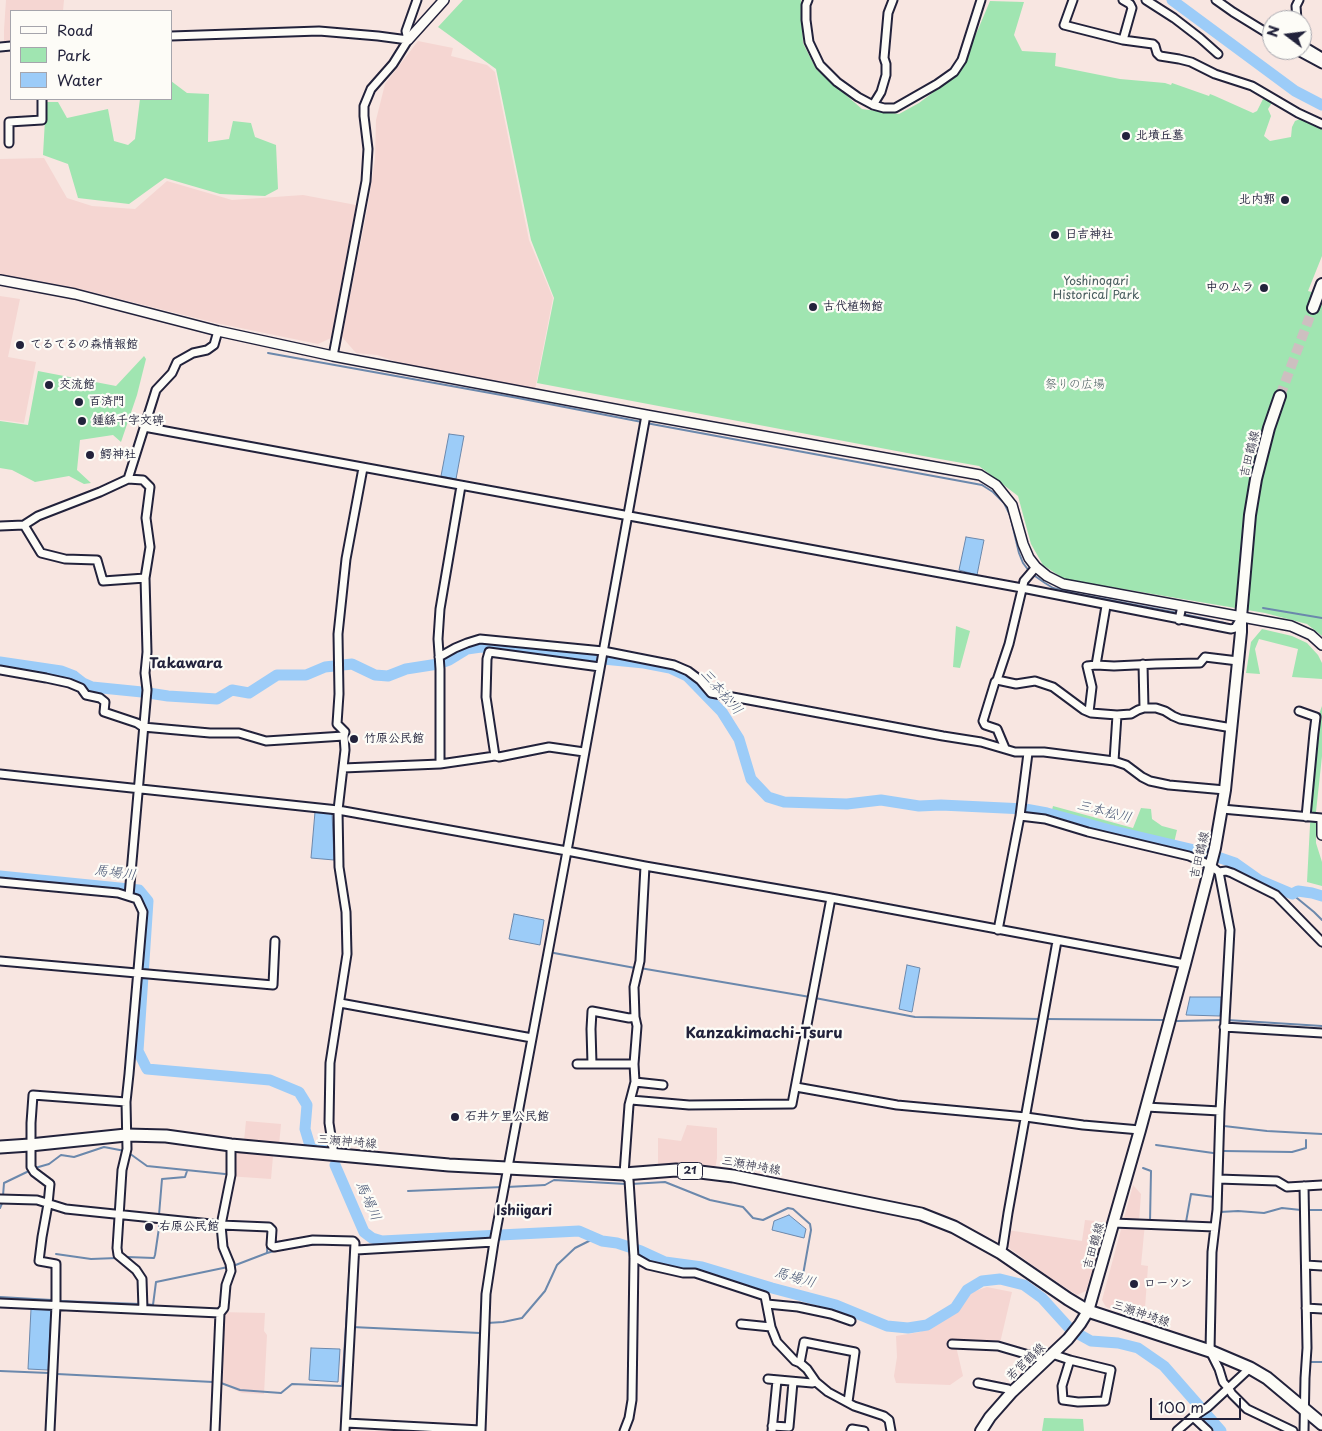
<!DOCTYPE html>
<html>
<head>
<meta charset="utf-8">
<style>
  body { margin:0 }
  #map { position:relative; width:1322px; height:1431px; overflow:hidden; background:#f8e6e1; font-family:"Playpen Sans",sans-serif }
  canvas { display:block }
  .legend { position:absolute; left:10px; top:10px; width:162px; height:90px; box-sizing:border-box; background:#fdfcf7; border:1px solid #a5a5ac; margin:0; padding:6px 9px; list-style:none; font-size:15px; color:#22223b }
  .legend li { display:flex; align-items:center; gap:10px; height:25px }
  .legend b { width:25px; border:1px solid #a5a5ac }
  .north { position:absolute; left:1262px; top:10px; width:50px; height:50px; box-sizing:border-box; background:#fdfcf7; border:1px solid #a5a5ac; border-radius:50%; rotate:285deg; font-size:14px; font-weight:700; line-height:20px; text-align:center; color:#22223b }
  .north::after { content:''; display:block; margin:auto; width:18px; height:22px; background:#22223b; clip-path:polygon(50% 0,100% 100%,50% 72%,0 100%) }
  .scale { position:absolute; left:1150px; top:1398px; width:91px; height:22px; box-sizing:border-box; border:2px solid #22223b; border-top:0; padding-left:6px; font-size:15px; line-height:18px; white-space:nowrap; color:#22223b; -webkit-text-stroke:4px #fdfcf7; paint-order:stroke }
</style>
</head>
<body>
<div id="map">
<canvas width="1322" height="1431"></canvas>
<ul class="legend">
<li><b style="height:6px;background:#fdfcf7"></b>Road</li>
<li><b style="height:14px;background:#a0e5b1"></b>Park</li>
<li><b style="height:14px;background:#9cccf8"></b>Water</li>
</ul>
<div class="north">N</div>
<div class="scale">100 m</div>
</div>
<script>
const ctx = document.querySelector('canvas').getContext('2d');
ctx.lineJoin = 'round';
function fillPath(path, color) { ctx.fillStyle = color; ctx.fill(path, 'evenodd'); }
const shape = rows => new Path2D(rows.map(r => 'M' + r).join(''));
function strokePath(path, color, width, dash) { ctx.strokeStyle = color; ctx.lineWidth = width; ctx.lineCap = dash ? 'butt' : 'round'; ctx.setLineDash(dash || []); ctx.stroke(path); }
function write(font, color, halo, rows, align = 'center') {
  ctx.font = font + ' "Playpen Sans","Klee One",sans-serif'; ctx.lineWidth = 4.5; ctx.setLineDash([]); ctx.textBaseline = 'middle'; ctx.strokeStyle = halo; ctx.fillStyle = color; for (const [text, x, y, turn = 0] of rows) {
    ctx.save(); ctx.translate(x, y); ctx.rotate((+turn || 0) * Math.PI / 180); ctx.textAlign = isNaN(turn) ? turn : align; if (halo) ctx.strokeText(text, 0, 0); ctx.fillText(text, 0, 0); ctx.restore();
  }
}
const built = shape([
  [6,0,64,0,63,11,11,11,11,41,4,41,4,30],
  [418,41,453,48,451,56,487,65,495,72,529,240,553,298,535,390,408,366,377,355,356,353,342,337,368,205,375,159,376,120,385,84],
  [44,158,67,198,92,206,135,209,167,181,232,200,303,195,356,205,331,338,318,344,216,323,71,287,0,274,0,159],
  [0,296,20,299,8,357,36,362,24,423,0,420],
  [246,1121,281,1124,279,1145,274,1145,271,1179,227,1176,228,1140,244,1141],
  [687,1125,717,1128,717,1158,715,1170,658,1169,658,1138,681,1141],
  [1133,1185,1141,1194,1139,1221,1145,1223,1141,1265,1148,1266,1145,1308,1143,1319,1106,1307,1102,1300],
  [1085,1220,1107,1222,1086,1291,1077,1295,1046,1275,1005,1245,1007,1230,1082,1241],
  [987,1287,1012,1292,1000,1343,955,1342,963,1376,950,1385,896,1383,894,1376,897,1357,896,1336,920,1332,960,1308,972,1292],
  [218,1312,265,1313,264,1331,267,1335,264,1394,242,1393,224,1385,214,1384]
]);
const green = shape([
  [463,0,801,0,803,43,816,69,862,109,899,114,919,103,960,72,990,1,1024,2,1014,35,1022,51,1056,53,1055,66,1120,79,1165,83,1171,85,1172,83,1209,96,1210,94,1215,96,1253,113,1257,111,1264,97,1273,101,1268,109,1271,116,1264,136,1270,141,1291,137,1292,127,1295,121,1300,119,1322,129,1322,256,1308,291,1322,295,1322,636,1307,624,1265,613,1064,579,1043,565,1031,544,1018,496,979,466,923,456,537,383,554,298,531,240,496,69,438,27],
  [171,81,187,93,209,94,208,142,229,139,233,121,251,123,255,137,276,145,278,189,265,196,220,194,165,178,129,204,78,198,68,164,43,155,46,102,58,102,67,118,108,109,114,141,128,145,135,139,140,99,171,99],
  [144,356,146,359,137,395,121,442,113,435,80,440,77,470,91,483,84,484,69,476,35,482,12,470,0,468,0,421,28,425,38,371,116,386],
  [956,626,970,631,960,668,953,667],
  [1262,629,1292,636,1307,643,1318,655,1322,663,1322,679,1292,677,1298,649,1259,639,1255,649,1260,674,1246,673,1251,642],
  [1322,706,1322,756,1316,812,1316,843,1322,862,1322,886,1307,882,1314,749,1318,717],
  [1053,806,1133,828,1141,808,1151,809,1152,819,1162,826,1177,830,1174,843,1106,826,1052,810],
  [1044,1418,1083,1419,1084,1431,1042,1431]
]);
const water = shape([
  [449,434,464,436,456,479,441,476,449,434],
  [966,537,984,540,977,575,959,570,966,537],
  [315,812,332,813,334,860,311,858,315,812],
  [514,914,544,920,540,945,509,939,514,914],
  [907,965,920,968,912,1012,899,1009,907,965],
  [1190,997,1221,997,1220,1016,1186,1015,1190,997],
  [789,1215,806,1229,804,1238,772,1230,774,1221,789,1215],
  [31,1309,51,1310,48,1370,28,1369,31,1309],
  [311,1348,340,1349,338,1382,309,1380,311,1348]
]);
const stream = shape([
  [268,353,518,398,642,422],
  [646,423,982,485,993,492,1004,503,1010,515,1019,553,1023,563,1029,571],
  [1032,574,1045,583,1053,588,1078,594,1178,613],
  [1263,608,1322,618],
  [1183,614,1225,623],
  [1292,894,1314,912,1322,920],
  [1319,943,1322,947],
  [554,953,635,968],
  [640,968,810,997],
  [815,998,915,1017,1041,1019],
  [1046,1019,1163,1020],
  [1227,1020,1322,1026],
  [1177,1021,1223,1020],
  [1224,1116,1224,1126,1267,1131,1322,1134],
  [1156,1145,1213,1153],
  [1224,1151,1292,1152,1306,1148,1306,1140],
  [129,1153,147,1166,225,1174],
  [35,1168,49,1164,61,1155,74,1157,104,1147,125,1151],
  [1143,1168,1151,1171,1150,1222],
  [631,1184,665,1182,710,1200,743,1207,753,1218,763,1220,788,1208,793,1209,810,1224,811,1230,801,1286],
  [507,1187,545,1185,554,1180,626,1184],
  [408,1191,503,1187],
  [3,1196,4,1183,31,1170],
  [0,1208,3,1201],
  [1307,1210,1322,1210],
  [1220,1211,1220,1212,1238,1211,1264,1213,1282,1208,1301,1210],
  [159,1215,162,1179,185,1177,187,1171],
  [1186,1222,1191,1194,1214,1197],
  [266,1229,268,1231,267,1253],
  [290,1248,317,1244],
  [56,1254,91,1259,117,1258],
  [127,1257,154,1258,155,1255,160,1221],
  [233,1266,267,1253,285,1248],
  [0,1297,52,1300],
  [60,1301,140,1304],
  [145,1304,153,1305,156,1282,228,1267],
  [487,1323,503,1322,522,1318,545,1291,557,1265,575,1248,591,1240,602,1241],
  [346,1325,351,1244,350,1244],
  [352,1327,480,1333,482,1326],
  [1311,1362,1322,1362],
  [0,1371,49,1373],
  [57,1374,213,1382],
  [221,1383,240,1390,281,1393,292,1384,342,1386,346,1326,348,1326],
  [477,1426,480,1333]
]);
const river = shape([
  [1172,0,1295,91,1322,105],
  [0,662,61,671,74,676,83,683,92,687,142,692,168,696,217,699,232,690,249,693,277,675,306,675,325,667,352,664,375,675,388,676,406,669,438,664,449,660,467,649,481,647,644,663,670,668,687,676,722,712,739,739,751,779,768,797,784,802,847,804,881,800,919,806,941,805,1025,809,1047,813,1110,830,1203,852,1235,863,1259,880,1292,894,1298,891,1312,893,1322,896],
  [0,876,139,890,148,901,138,1051,147,1069,270,1080,299,1092,307,1105,305,1129,311,1149,325,1150],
  [335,1165,364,1232,372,1238,382,1241,579,1231,602,1241,617,1243,641,1251,665,1262,702,1267,772,1288,836,1305,887,1326,908,1328,927,1325,955,1308,967,1290,982,1281,1000,1279,1024,1285,1042,1298,1071,1330,1091,1341,1118,1343,1138,1348,1164,1366,1221,1431]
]);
const secondaryTunnel = shape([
  [1280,396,1313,308]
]);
const minor = shape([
  [808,0,806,5,806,20,809,42,820,65,837,82,858,97,873,105,884,108,895,108,937,84,954,72,962,60,981,0],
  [1073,0,1064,25,1123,40,1153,44,1155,46,1157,53,1160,56,1179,59,1191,62,1215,74,1252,86,1298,113,1322,124],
  [1123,0,1130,4,1132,8,1123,40],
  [1146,0,1174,18,1200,38,1218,54],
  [1216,0,1233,12,1272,36],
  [1297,20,1296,6,1299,0],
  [171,36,319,31,378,36,408,40],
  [1302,45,1322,57],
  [0,47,11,46],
  [1296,50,1322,64],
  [873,105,881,92,886,75,886,64,884,58,888,13,893,0],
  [9,143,9,122,42,120,42,99],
  [333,356,366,181,368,149,364,116,364,106,371,89,393,64,408,40,406,31,417,0],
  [144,427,1022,588,1231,629,1235,628,1240,620],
  [128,479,156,390,172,373,177,362,193,353,207,350,214,345,218,331],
  [24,525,41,553,65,559,97,560,103,581,145,578],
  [0,526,24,525,38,516,100,492,128,479,143,480,150,487,146,518,150,547,145,578,147,652,145,673,147,690,129,896],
  [1179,620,1182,606],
  [439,657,455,648,467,643,480,639,603,651,674,665,688,671,700,680,711,693,943,736,981,742,1015,752,1044,752,1114,761,1126,765,1142,777,1150,781,1169,785,1225,790],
  [1143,664,1144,708],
  [1096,665,1106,606],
  [0,670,46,678,69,683,81,688,86,695,100,698,105,702,104,712,137,723,143,727,210,733,239,733,266,741,344,736],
  [997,680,1009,644,1024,581,1036,567],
  [1299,711,1316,717,1314,733,1306,817],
  [1089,712,1092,687,1087,666,1096,665,1114,666,1156,664,1200,663,1205,657,1238,661],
  [1005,748,997,729,985,725,983,721,995,682,997,680,1016,684,1035,681,1053,687,1084,710,1091,713,1117,715,1131,714,1138,710,1144,708,1156,708,1165,711,1173,716,1180,719,1232,728],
  [495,756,486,697,487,659,489,652,600,667],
  [1114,761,1117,715],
  [440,764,440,669,438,639,440,609,461,486],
  [343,768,440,764,495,756,499,757,549,747,584,752],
  [0,774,338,810,567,851,645,866,831,898,1185,964],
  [1222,809,1322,818],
  [1020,816,1028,753],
  [1219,872,1226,871,1232,873,1276,895,1322,942],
  [0,882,118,893,137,899,143,912,129,1074,126,1102,127,1149,122,1170,117,1248,118,1255,136,1270,142,1279,143,1309],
  [998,930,1020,816,1045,819,1088,832,1189,856,1210,865,1219,872,1230,930,1220,1111,1217,1210,1212,1252,1210,1351,1219,1369,1223,1382,1229,1389,1232,1394,1247,1409,1293,1431],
  [0,961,273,985,275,941],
  [340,1003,532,1038],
  [1224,1027,1322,1033],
  [577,1064,592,1064,591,1029,592,1011,629,1018,635,1017],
  [592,1064,634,1064],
  [635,1082,663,1085],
  [796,1087,897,1105,1026,1117,1083,1125,1140,1130],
  [631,1100,689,1105,792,1104,831,898],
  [1146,1107,1220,1111],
  [334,1155,329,1123,330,1063,347,954,346,912,339,867,338,810,345,750,344,736,345,732,337,724,339,694,338,634,346,559,363,468],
  [1218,1179,1277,1181,1287,1187,1322,1185],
  [1304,1186,1307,1348,1305,1378,1304,1431],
  [0,1199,37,1200,66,1209,221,1225,269,1227,272,1230,271,1245,274,1247,313,1240,353,1241,355,1243,345,1431],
  [1113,1223,1215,1227],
  [356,1250,494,1242],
  [1001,1253,1003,1246,1008,1213,1057,941],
  [634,1257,648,1265,683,1273,695,1273,765,1296,771,1327,777,1342,795,1361,800,1363,807,1369,816,1382,828,1392,854,1406,884,1416,889,1420,891,1431],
  [1306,1265,1322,1266],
  [0,1303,220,1313],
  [767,1304,798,1307,831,1314,851,1321],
  [1306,1308,1322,1309],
  [741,1324,771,1327],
  [952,1344,998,1346,1039,1358,1043,1362],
  [1052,1354,1070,1360,1062,1386,1063,1400,1078,1402,1105,1401,1111,1370,1070,1360],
  [800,1363,804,1342,855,1352,848,1402],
  [768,1379,812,1383,816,1382],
  [978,1383,1008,1389,1012,1392],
  [1193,1417,1208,1431],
  [346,1423,481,1430],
  [772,1426,789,1427,793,1382],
  [50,1431,56,1305,56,1264,39,1261,42,1237,48,1204,50,1184,34,1172,31,1167,31,1123,33,1095,126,1102],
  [215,1431,220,1313,224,1308,226,1285,231,1271,230,1264,223,1247,221,1225,231,1175,231,1145],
  [481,1431,486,1294,494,1242,567,851,646,415],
  [624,1431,629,1418,632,1400,634,1257,629,1180,624,1174,629,1105,635,1082,634,1064,637,1026,635,1017,634,987,640,961,645,866],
  [772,1431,777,1380],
  [851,1431,852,1429,864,1431],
  [1177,1431,1193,1417,1208,1407,1250,1368]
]);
const tertiary = shape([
  [408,40,444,0],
  [0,280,75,294,218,331,333,356,646,415,980,475,996,485,1012,505,1023,544,1029,558,1036,567,1047,576,1063,584,1291,626,1311,635,1322,645],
  [1322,821,1322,835]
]);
const secondary = shape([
  [1313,308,1322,284],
  [981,1431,990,1417,1012,1392,1068,1339,1080,1324,1088,1311,1140,1130,1185,964,1215,848,1225,790,1241,632,1241,617,1250,515,1256,479,1269,428,1280,396]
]);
const primary = shape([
  [0,1147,30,1145,126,1135,166,1136,231,1145,449,1165,624,1174,676,1170,700,1172,733,1176,822,1194,921,1214,954,1227,1001,1253,1068,1299,1088,1311,1210,1351,1250,1368,1267,1378,1322,1424]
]);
const markers = [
  [1126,136,5,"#22223b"],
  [1285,200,5,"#22223b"],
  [1055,235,5,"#22223b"],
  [1264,288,5,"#22223b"],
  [813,307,5,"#22223b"],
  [20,345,5,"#22223b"],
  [49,385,5,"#22223b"],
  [79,402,5,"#22223b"],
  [82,421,5,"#22223b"],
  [90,455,5,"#22223b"],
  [354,739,5,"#22223b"],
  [455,1117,5,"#22223b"],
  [149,1227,5,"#22223b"],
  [1134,1284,5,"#22223b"]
];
const shields = [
  [690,1171,25]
];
const shieldNames = [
  ["21",690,1171]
];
const poiNames = [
  ["北墳丘墓",1136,136],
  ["北内郭",1275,200,"right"],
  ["日吉神社",1065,235],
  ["中のムラ",1254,288,"right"],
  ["古代植物館",823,307],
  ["てるてるの森情報館",30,345],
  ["交流館",59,385],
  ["百済門",89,402],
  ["鍾繇千字文碑",92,421],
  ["鰐神社",100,455],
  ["竹原公民館",364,739],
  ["石井ケ里公民館",465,1117],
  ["右原公民館",159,1227],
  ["ローソン",1144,1284]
];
const parkNames = [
  ["Yoshinogari",1096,282],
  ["Historical Park",1096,296],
  ["祭りの広場",1075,385]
];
const streetNames = [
  ["吉田鶴線",1250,454,-76],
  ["吉田鶴線",1200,855,-77],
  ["三瀬神埼線",347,1142,5],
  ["三瀬神埼線",751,1166,10],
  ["吉田鶴線",1094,1246,-74],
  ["三瀬神埼線",1141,1314,18],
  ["若宮鶴線",1026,1362,-43]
];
const neighbourhoodNames = [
  ["Takawara",186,664],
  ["Ishiigari",524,1211]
];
const waterNames = [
  ["三本松川",721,692,49],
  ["三本松川",1104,812,14],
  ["馬場川",115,873,7],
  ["馬場川",368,1201,66],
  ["馬場川",795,1278,16]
];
const quarterNames = [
  ["Kanzakimachi-Tsuru",764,1034]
];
fillPath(built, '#f5d6d2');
fillPath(green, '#a0e5b1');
fillPath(water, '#9cccf8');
strokePath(water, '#6b88ac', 1);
strokePath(stream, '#6b88ac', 2);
strokePath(river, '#9cccf8', 11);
strokePath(secondaryTunnel, '#cdbfc0', 10, [10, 5]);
strokePath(minor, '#22223b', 11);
strokePath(tertiary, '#22223b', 12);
strokePath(secondary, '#22223b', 14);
strokePath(primary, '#22223b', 15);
strokePath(minor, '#fdfcf7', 7);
strokePath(tertiary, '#fdfcf7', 9);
strokePath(secondary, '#fdfcf7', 10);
strokePath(primary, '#fdfcf7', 11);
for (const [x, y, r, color] of markers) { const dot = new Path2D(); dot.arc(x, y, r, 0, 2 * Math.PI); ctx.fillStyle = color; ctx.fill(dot); strokePath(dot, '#fdfcf7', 2); }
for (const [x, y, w] of shields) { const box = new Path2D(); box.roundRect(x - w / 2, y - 8.5, w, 17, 4); ctx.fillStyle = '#fdfcf7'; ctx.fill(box); strokePath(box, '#22223b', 1); }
write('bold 11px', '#22223b', null, shieldNames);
write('bold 12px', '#22223b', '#fdfcf7', poiNames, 'left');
write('12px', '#485c5e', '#fdfcf7', parkNames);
write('12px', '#22223b', '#fdfcf7', streetNames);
write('bold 14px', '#22223b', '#fdfcf7', neighbourhoodNames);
write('italic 14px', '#475574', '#fdfcf7', waterNames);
write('bold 15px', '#22223b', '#fdfcf7', quarterNames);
</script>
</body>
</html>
